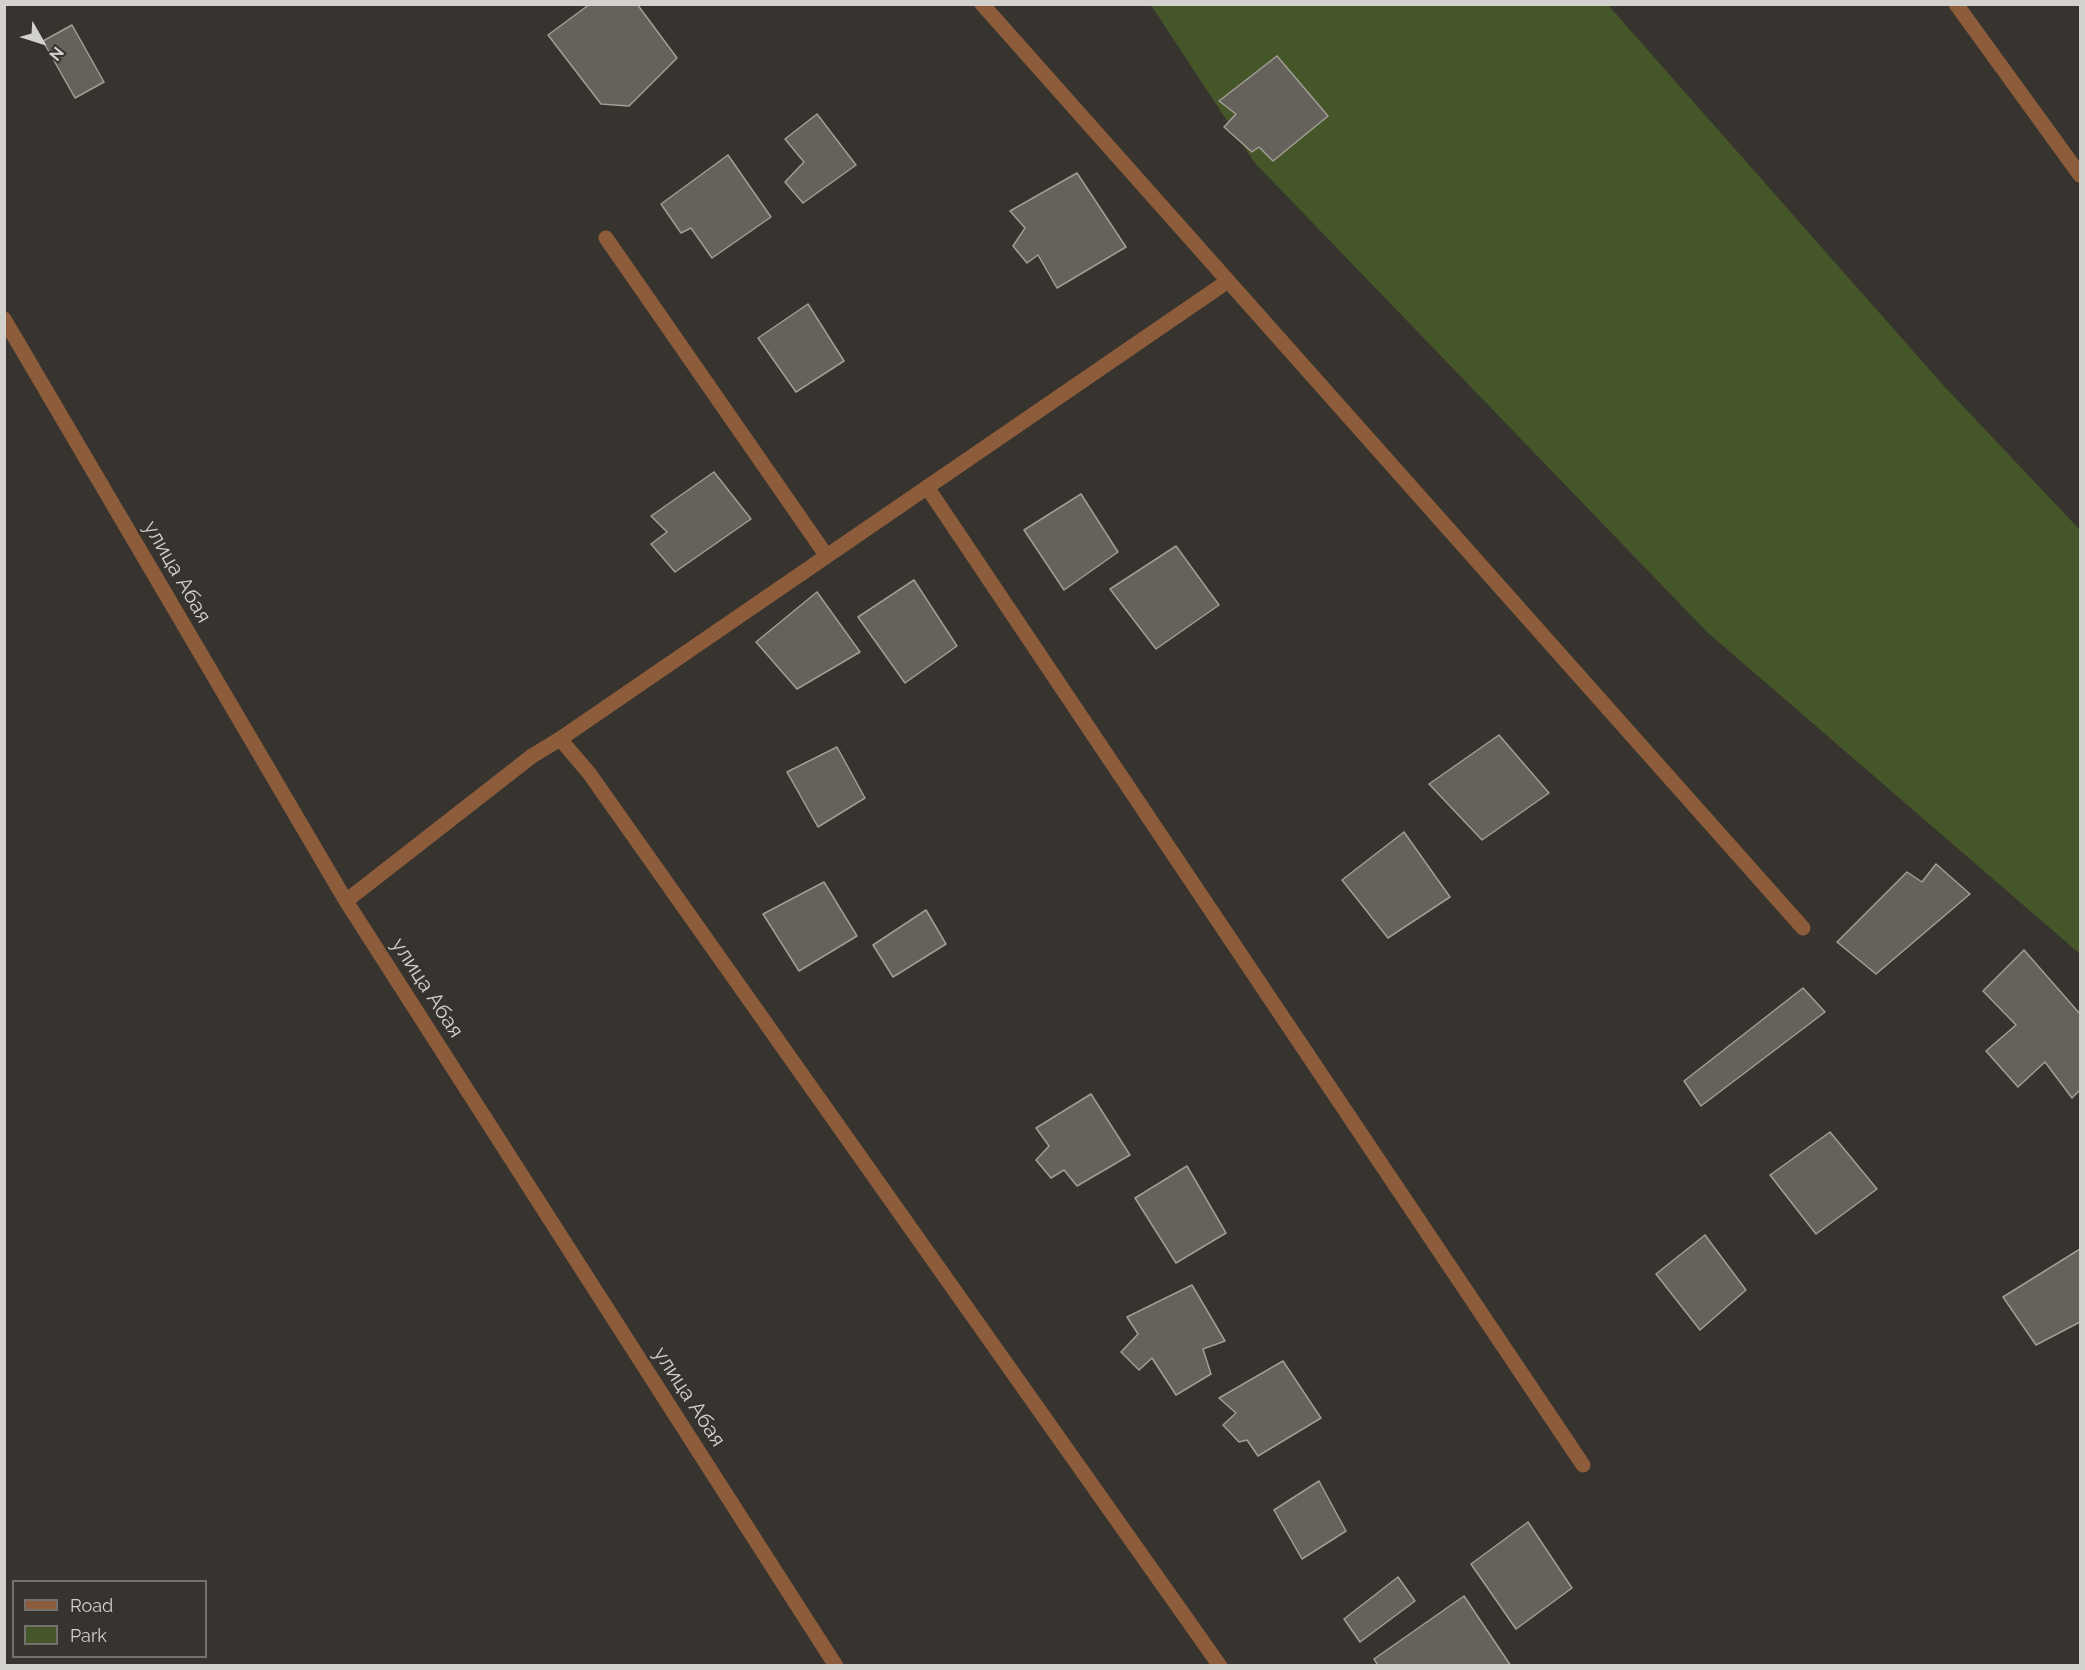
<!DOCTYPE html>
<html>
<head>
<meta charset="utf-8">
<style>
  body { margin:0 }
  #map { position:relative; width:2085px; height:1670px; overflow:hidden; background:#37332e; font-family:Raleway,sans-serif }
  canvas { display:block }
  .frame { position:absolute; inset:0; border:6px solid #d3d1ce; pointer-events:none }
  .legend { position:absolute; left:12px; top:1580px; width:195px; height:78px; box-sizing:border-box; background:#37332e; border:2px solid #75726e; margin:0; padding:8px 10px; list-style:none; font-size:18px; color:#d3d1ce }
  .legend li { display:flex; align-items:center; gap:12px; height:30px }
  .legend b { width:30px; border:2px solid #75726e }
  .north { position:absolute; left:12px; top:12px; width:60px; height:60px; -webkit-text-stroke:4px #37332e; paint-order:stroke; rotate:129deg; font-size:16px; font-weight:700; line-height:24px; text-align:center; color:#d3d1ce }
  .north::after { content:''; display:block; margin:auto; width:21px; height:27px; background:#d3d1ce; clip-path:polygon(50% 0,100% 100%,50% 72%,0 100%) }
</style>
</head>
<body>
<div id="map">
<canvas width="2085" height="1670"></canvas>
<div class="frame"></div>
<ul class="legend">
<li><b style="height:8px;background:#8c5c3b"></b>Road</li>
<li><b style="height:16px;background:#455728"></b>Park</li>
</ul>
<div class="north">N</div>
</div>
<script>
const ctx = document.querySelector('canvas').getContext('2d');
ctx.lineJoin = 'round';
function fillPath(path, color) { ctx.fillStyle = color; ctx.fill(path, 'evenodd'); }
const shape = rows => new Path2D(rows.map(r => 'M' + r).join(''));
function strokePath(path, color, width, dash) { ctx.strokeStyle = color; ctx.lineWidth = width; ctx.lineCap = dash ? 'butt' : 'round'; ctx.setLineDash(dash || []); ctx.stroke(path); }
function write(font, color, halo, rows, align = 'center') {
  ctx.font = font + ' Raleway,sans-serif'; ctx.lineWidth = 6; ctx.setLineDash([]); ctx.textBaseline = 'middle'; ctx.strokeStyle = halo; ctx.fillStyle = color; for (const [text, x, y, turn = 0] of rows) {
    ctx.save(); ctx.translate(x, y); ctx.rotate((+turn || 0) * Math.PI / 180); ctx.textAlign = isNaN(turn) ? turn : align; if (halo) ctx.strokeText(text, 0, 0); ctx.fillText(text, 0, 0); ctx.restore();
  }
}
const green = shape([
  [1151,5,1608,5,1943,385,2080,530,2080,954,1707,632,1254,162]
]);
const building = shape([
  [590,4,637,4,677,58,629,106,601,104,548,35,590,4],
  [72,25,104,82,75,98,43,41,72,25],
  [1277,56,1328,116,1273,161,1259,147,1252,152,1224,127,1236,114,1219,101,1277,56],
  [817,114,856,165,803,203,785,182,804,162,785,139,817,114],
  [728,155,771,217,712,258,691,228,681,233,661,204,728,155],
  [1077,173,1126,247,1057,288,1038,255,1027,263,1013,246,1025,228,1010,211,1077,173],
  [808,304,844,361,796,392,758,338,808,304],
  [714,472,751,519,675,572,651,544,667,532,651,516,714,472],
  [1081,494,1118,552,1064,590,1024,530,1081,494],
  [1176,546,1219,605,1156,649,1110,589,1176,546],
  [914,580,957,646,905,683,858,617,914,580],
  [817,592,860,652,797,689,756,642,817,592],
  [1499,735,1549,793,1482,840,1429,784,1499,735],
  [837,747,865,798,818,827,787,772,837,747],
  [1404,832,1450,897,1388,938,1342,880,1404,832],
  [1936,864,1970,894,1876,974,1837,942,1907,872,1922,882,1936,864],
  [824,882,857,936,799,971,763,914,824,882],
  [926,910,946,944,893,977,873,945,926,910],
  [2024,950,2080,1014,2080,1090,2072,1098,2045,1062,2018,1087,1986,1051,2016,1025,1983,991,2024,950],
  [1803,988,1825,1012,1701,1106,1684,1081,1803,988],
  [1091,1094,1130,1155,1077,1186,1064,1170,1051,1178,1036,1160,1049,1146,1036,1128,1091,1094],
  [1830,1132,1877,1189,1816,1234,1770,1175,1830,1132],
  [1187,1166,1226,1233,1176,1263,1135,1198,1187,1166],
  [1705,1235,1746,1290,1700,1330,1656,1274,1705,1235],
  [2080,1249,2080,1322,2036,1345,2003,1297,2080,1249],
  [1192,1285,1225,1341,1203,1349,1211,1374,1176,1395,1152,1358,1139,1370,1121,1352,1138,1334,1127,1317,1192,1285],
  [1283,1361,1321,1418,1258,1456,1247,1440,1239,1442,1223,1425,1236,1413,1219,1398,1283,1361],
  [1319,1481,1346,1531,1302,1559,1274,1510,1319,1481],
  [1528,1522,1572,1588,1516,1629,1471,1564,1528,1522],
  [1398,1577,1415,1601,1360,1642,1344,1619,1398,1577],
  [1464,1596,1511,1666,1378,1666,1374,1659,1464,1596]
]);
const minor = shape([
  [982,4,1803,928],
  [1956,4,2080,175],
  [606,238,826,555],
  [4,319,346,901,836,1666],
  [927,487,1583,1465],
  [560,739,589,773,1220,1666],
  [346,901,532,756,560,739,1228,281]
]);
const streetNames = [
  ["улица Абая",177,572,60],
  ["улица Абая",427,988,57],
  ["улица Абая",689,1397,57]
];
fillPath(green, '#455728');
fillPath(building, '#65615b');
strokePath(building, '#a29e97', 1.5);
strokePath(minor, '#8c5c3b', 15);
write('21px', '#d3d1ce', '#37332e', streetNames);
</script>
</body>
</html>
